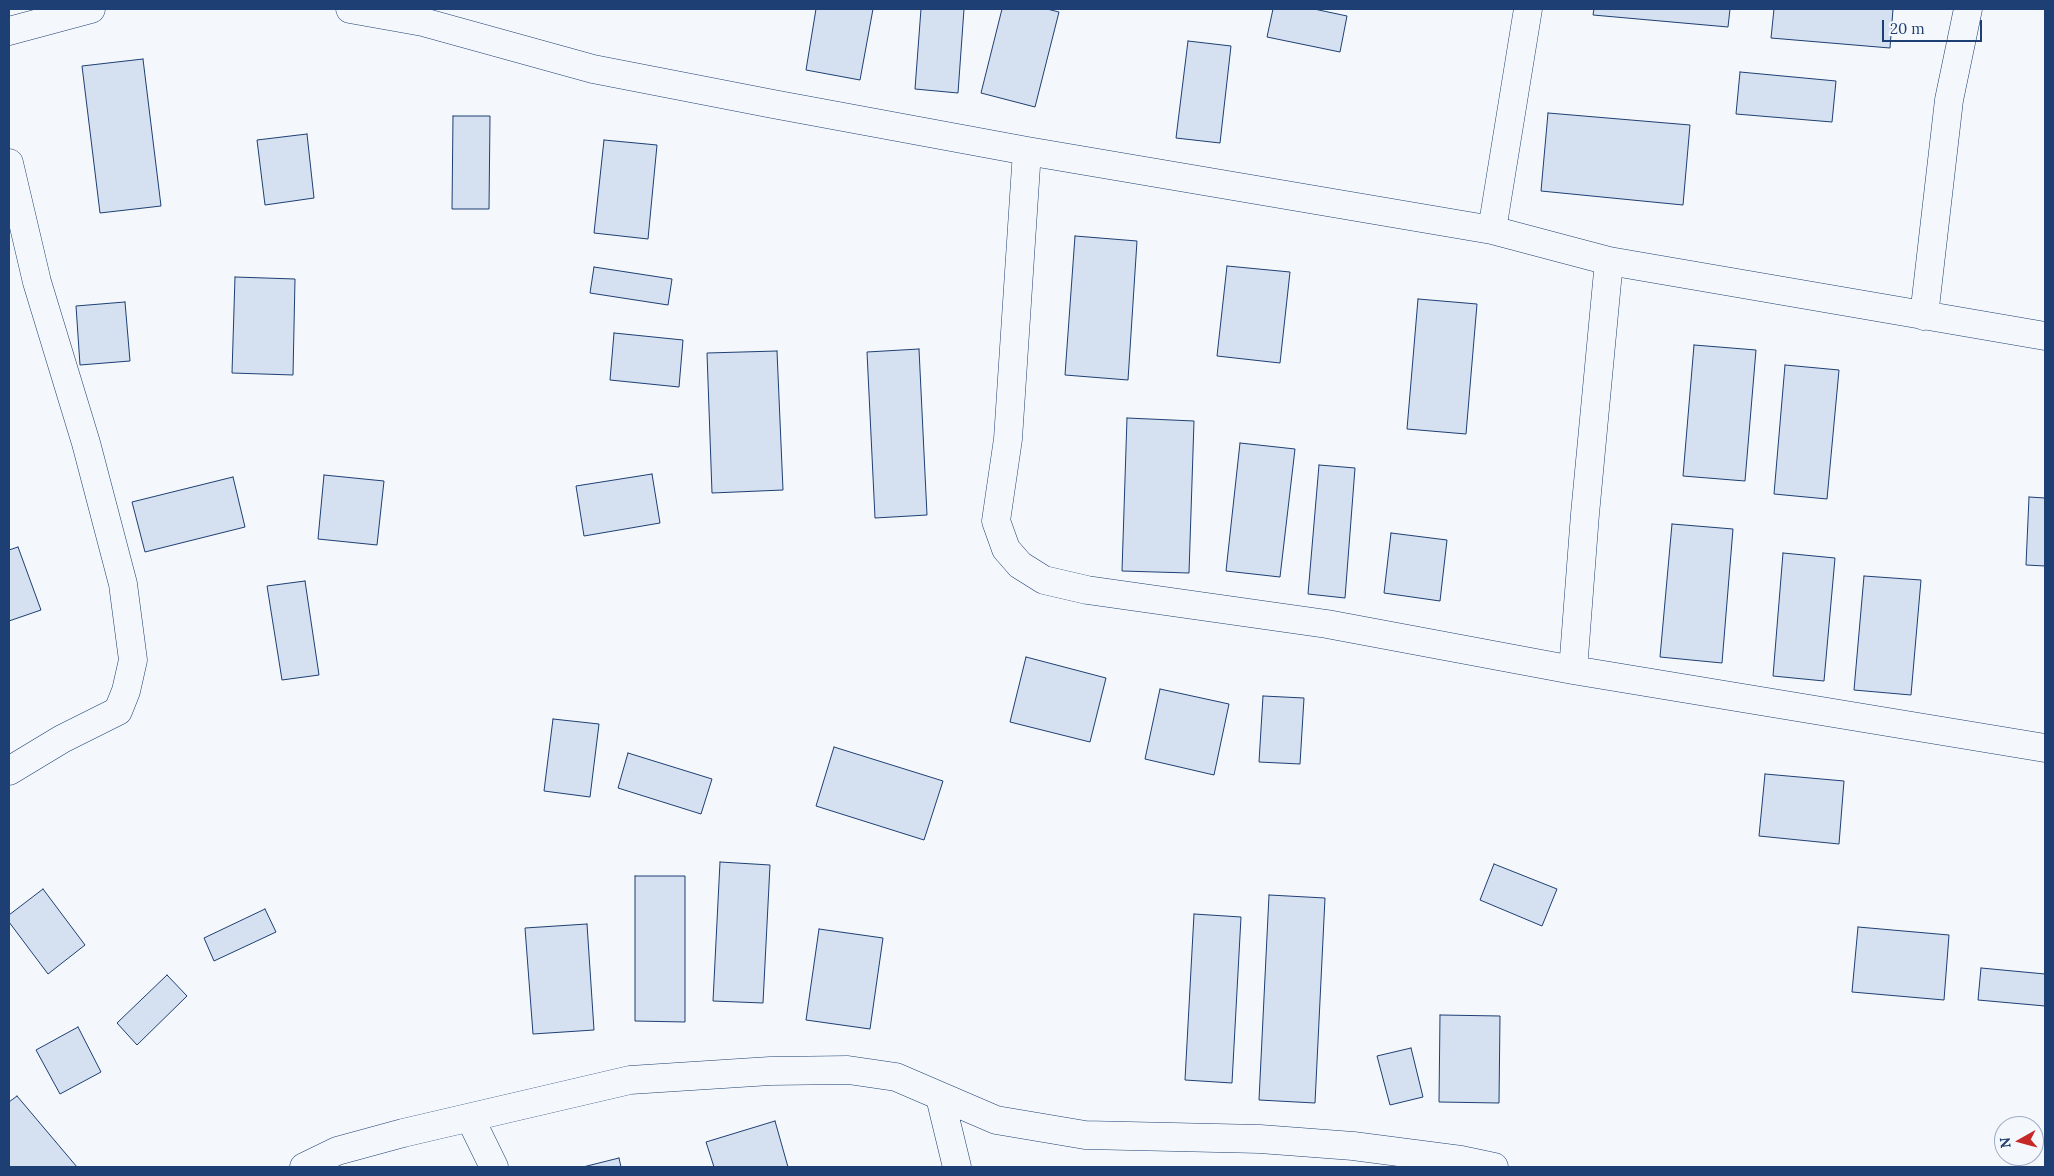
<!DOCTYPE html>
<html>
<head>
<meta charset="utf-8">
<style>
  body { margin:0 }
  #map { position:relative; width:2054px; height:1176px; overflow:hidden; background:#f4f7fb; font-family:Lora,serif }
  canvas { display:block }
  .frame { position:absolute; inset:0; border:10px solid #1d3f73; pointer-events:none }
  .north { position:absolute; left:1994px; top:1116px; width:50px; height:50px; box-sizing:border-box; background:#f4f7fb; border:1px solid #9eadc5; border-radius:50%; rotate:263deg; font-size:14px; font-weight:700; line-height:20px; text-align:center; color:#1d3f73 }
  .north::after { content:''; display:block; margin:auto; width:18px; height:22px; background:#c62828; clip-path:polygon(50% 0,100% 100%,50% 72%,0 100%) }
  .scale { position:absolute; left:1882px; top:20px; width:100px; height:22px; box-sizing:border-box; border:2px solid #1d3f73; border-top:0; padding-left:6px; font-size:15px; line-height:18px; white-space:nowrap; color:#1d3f73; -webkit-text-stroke:4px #f4f7fb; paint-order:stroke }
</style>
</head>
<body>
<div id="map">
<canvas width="2054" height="1176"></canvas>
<div class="frame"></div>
<div class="north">N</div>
<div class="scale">20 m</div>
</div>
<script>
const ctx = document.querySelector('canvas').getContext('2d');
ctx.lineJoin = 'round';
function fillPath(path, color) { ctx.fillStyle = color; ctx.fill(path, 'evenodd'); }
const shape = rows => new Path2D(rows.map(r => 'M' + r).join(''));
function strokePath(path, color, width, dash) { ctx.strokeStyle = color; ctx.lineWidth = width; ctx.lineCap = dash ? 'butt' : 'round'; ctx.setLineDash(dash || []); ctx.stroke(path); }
const building = shape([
  [816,9,873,9,860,80,806,70,816,9],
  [921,9,964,9,958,93,915,89,921,9],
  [1002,9,1047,9,1059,12,1035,107,981,93,1002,9],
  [1273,9,1314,9,1347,16,1340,52,1267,37,1273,9],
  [1594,9,1730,9,1728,27,1593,15,1594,9],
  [1774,9,1893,9,1890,48,1771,38,1774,9],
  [1188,41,1231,46,1220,143,1176,138,1188,41],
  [143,59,161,206,100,213,82,66,143,59],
  [1740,72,1836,81,1832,122,1736,114,1740,72],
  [1548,113,1690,125,1683,205,1541,191,1548,113],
  [453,116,490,116,489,209,452,209,453,116],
  [307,134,314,198,265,205,257,140,307,134],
  [604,140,657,145,648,239,594,233,604,140],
  [1075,236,1137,241,1128,380,1065,375,1075,236],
  [1227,266,1290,272,1280,363,1217,356,1227,266],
  [594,267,672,279,668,305,590,293,594,267],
  [235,277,295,279,293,375,232,373,235,277],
  [1418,299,1477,304,1466,434,1407,429,1418,299],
  [125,302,130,361,80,365,76,306,125,302],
  [614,333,683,340,679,387,610,380,614,333],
  [1694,345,1756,350,1745,481,1683,476,1694,345],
  [919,349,927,515,875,518,867,352,919,349],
  [777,351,783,490,712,493,707,353,777,351],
  [1785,365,1839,370,1827,499,1774,494,1785,365],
  [1127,418,1194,421,1189,573,1122,571,1127,418],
  [1240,443,1295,449,1280,577,1226,571,1240,443],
  [1319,465,1355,468,1345,598,1308,594,1319,465],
  [652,474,660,523,584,536,576,486,652,474],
  [324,475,384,481,377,545,318,539,324,475],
  [233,477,245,527,145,552,132,502,233,477],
  [2029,497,2045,498,2045,566,2026,565,2029,497],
  [1672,524,1733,529,1722,663,1660,657,1672,524],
  [1391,533,1447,540,1440,601,1384,593,1391,533],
  [18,547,41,610,9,621,9,550,18,547],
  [1783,553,1835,558,1824,681,1773,676,1783,553],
  [1864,576,1921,580,1911,695,1854,690,1864,576],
  [305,581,319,675,282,680,267,586,305,581],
  [1026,657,1106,678,1090,742,1010,722,1026,657],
  [1160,689,1229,704,1214,775,1145,759,1160,689],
  [1263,696,1304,698,1300,764,1259,762,1263,696],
  [553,719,599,724,590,797,544,791,553,719],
  [834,747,943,781,924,840,816,806,834,747],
  [628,753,712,779,701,814,618,788,628,753],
  [1765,774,1844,781,1839,844,1759,836,1765,774],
  [720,862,770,865,763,1003,713,1001,720,862],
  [1494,864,1557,889,1542,926,1480,900,1494,864],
  [635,876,685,876,685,1022,635,1021,635,876],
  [43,889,85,945,48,974,9,922,9,915,43,889],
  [1269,895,1325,898,1315,1103,1259,1100,1269,895],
  [265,909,276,932,214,961,204,938,265,909],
  [1194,914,1241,917,1232,1083,1185,1080,1194,914],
  [587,924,594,1030,533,1034,525,928,587,924],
  [1858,927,1949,935,1944,1000,1852,992,1858,927],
  [819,929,883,938,870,1029,806,1020,819,929],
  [1981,968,2045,974,2045,1006,1978,1000,1981,968],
  [167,975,187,996,137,1045,117,1023,167,975],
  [1440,1015,1500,1016,1499,1103,1439,1102,1440,1015],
  [78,1027,101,1072,60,1094,36,1050,78,1027],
  [1411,1048,1423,1097,1390,1105,1377,1056,1411,1048],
  [17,1096,77,1167,9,1167,9,1102,17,1096],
  [775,1121,788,1167,714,1167,706,1142,775,1121],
  [619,1158,621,1167,583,1167,619,1158]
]);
const minor = shape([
  [350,9,423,22,593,69,773,104,1027,151,1492,230,1609,261,2045,336],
  [9,31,91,9],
  [1027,151,1008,439,996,521,1006,549,1020,565,1044,580,1087,590,1327,624,1573,670,2045,748],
  [9,163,37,282,86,443,123,584,133,660,126,691,118,711,62,739,9,771],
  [1492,230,1528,9],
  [1924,316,1949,100,1968,9],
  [1573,670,1585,514,1609,261],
  [940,1097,957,1167],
  [470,1118,494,1167],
  [304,1167,337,1151,403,1133,630,1080,770,1071,848,1070,896,1077,996,1120,1085,1135,1260,1139,1353,1146,1461,1160,1494,1167]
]);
fillPath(building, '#d5e0f0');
strokePath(building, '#1d3f73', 1);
strokePath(minor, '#1d3f73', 29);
strokePath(minor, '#f4f7fb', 28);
</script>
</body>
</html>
